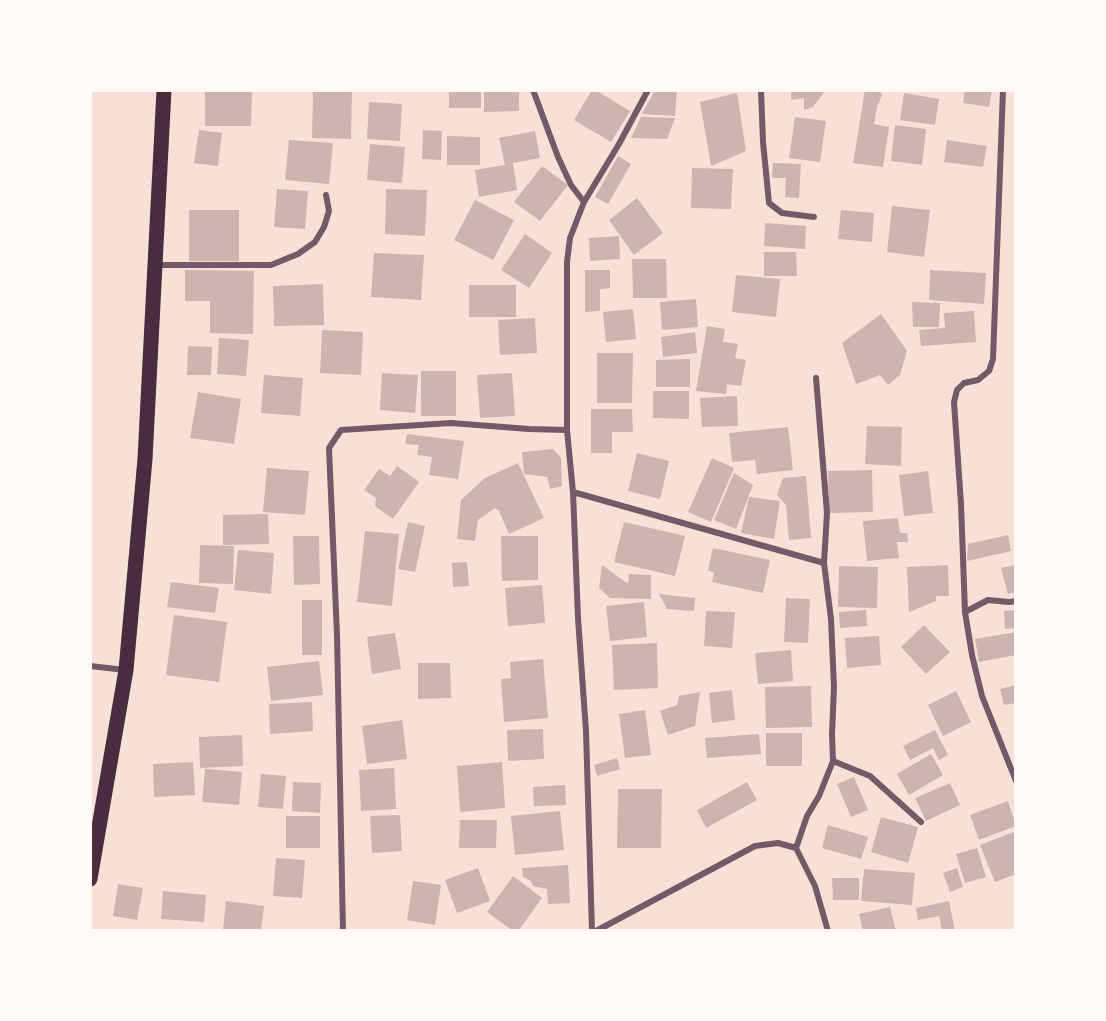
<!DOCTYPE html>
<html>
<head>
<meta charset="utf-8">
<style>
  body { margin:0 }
  #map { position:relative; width:1106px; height:1021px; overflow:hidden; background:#f7e1d7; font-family:"DM Sans",sans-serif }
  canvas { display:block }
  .frame { position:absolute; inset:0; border:92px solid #fffaf5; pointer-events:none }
</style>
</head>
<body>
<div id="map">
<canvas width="1106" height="1021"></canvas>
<div class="frame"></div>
</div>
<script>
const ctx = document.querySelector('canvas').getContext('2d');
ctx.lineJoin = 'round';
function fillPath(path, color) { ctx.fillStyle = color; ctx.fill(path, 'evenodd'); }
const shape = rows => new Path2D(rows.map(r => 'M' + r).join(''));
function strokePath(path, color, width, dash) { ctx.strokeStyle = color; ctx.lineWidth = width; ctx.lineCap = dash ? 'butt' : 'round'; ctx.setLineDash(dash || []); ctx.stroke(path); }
const building = shape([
  [205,90,252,90,251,126,205,126],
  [313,90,352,91,351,139,312,138],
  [449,90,481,90,481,108,449,108],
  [484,90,519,90,519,111,484,112],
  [592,90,595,90,630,111,611,142,574,120],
  [655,90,677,90,675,116,642,114],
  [791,90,826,90,813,107,804,110,804,98,791,100],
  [865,90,879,90,882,95,877,107,874,124,889,127,883,167,853,163],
  [965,90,992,90,989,107,963,103],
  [737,93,746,151,711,166,700,102],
  [904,93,939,99,935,125,900,120],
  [369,102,402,104,400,141,367,139],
  [641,117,675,118,667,139,631,138],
  [795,117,826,121,820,162,789,158],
  [895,125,926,129,922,165,891,161],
  [199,130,222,133,218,166,194,163],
  [423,130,442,131,441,160,422,159],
  [535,131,540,158,513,163,517,190,479,197,475,170,505,165,499,138],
  [447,136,480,137,480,165,447,165],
  [289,140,333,143,329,184,285,180],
  [947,140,987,146,983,167,944,162],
  [370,144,405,147,402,183,367,180],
  [618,156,631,164,608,204,595,197],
  [773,163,801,164,799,198,785,197,786,178,772,178],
  [542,166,568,185,540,221,514,202],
  [692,168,733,169,731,209,691,208],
  [277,189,308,191,305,229,274,227],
  [386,189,427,190,425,236,385,234],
  [637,198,663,233,634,255,609,220],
  [475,200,514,220,493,260,454,240],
  [892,206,930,210,924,257,887,252],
  [189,210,239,210,239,261,189,261],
  [841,210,874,213,872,242,838,239],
  [765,223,806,226,805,249,764,246],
  [525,234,552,253,529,288,501,270],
  [619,236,620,259,590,261,589,238],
  [764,252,796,252,797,276,764,276],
  [374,253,424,255,421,300,371,297],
  [632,259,666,259,667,298,633,298],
  [185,270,254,271,253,334,210,333,210,301,185,301],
  [585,270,610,270,610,288,600,289,600,311,585,312],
  [930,270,986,273,984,304,929,300],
  [736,275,780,279,776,317,732,312],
  [323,284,324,325,274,326,273,286],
  [469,285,516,285,516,317,469,317],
  [696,299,698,327,662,330,660,302],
  [912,302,940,303,939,327,913,327],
  [633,309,636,339,606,342,603,312],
  [974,311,976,342,921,346,919,330,945,328,944,313],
  [881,314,907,351,900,375,888,385,880,375,856,384,842,343],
  [535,318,537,353,500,355,498,320],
  [707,326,725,329,723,342,738,344,735,358,746,360,741,386,727,384,726,394,696,391],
  [322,330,363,332,361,375,320,373],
  [695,332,697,353,663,357,661,337],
  [219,338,249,340,246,376,217,374],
  [188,346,212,347,211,375,187,375],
  [597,353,633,353,632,403,597,403],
  [690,359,690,387,656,387,656,360],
  [421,371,456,371,456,416,421,416],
  [382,373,418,375,415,413,380,410],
  [512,373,515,416,480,418,477,375],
  [264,375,303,378,300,416,261,413],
  [653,391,689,391,689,419,653,418],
  [198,392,241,399,234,444,190,438],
  [737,396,738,426,702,427,700,398],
  [591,409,632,409,633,432,612,432,612,453,591,453],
  [867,426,902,427,901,466,865,464],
  [788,427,793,470,757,474,755,460,732,462,729,433],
  [407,434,464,441,458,479,429,475,432,457,417,455,419,445,405,444],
  [553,449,561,458,562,486,550,489,547,477,524,474,522,452],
  [637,453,669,461,660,499,628,491],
  [712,458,734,468,711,522,688,512],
  [518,463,544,518,509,534,499,511,495,508,478,520,475,541,457,539,461,500,485,478],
  [397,466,419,482,393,519,375,506,376,498,364,490,379,469,390,476],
  [267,468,309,471,305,515,263,512],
  [872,470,873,512,829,513,828,471],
  [928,471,933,513,904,516,899,475],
  [734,473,753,485,736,529,714,520],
  [806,476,811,538,789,540,786,505,777,495,783,478],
  [749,497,780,501,774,539,741,533],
  [268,514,269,544,223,545,223,515],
  [898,518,900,533,907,533,908,542,897,542,899,558,867,561,863,521],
  [408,522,425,526,415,572,398,569],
  [624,522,685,536,675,576,614,562],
  [365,531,399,534,392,606,357,602],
  [1008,535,1011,551,967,561,968,544],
  [293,536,319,536,320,584,294,585],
  [501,536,538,536,538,580,502,581],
  [200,545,234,546,233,584,199,583],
  [713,548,770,560,763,593,712,582,714,573,708,570],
  [238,550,274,553,271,594,234,590],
  [467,562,469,586,453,587,452,563],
  [602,565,628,584,629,574,651,575,651,599,610,598,599,588],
  [948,565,949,596,936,596,936,601,909,612,907,567],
  [1016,565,1016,592,1008,594,1001,568],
  [839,566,878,567,877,608,838,607],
  [171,582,219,588,215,613,167,607],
  [542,585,545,623,508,626,505,588],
  [659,594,695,598,694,611,667,609],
  [786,598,810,599,808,643,784,642],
  [302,600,322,600,322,655,302,655],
  [644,602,647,637,610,641,606,606],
  [866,610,867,626,840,628,839,612],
  [1016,610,1016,628,1005,629,1004,611],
  [706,611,735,612,732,648,704,646],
  [174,615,227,622,219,682,166,675],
  [924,625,950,652,926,674,901,647],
  [1016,632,1016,655,979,662,975,639],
  [395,633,401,669,372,674,367,637],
  [879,636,881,665,847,668,845,638],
  [657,643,658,688,614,690,612,645],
  [791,650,793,681,758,684,755,653],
  [543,659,548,718,504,722,501,679,511,678,510,662],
  [319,661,323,695,271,701,267,667],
  [418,663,450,663,451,698,418,699],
  [1016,685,1016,703,1004,705,1000,689],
  [811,686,812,727,766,728,765,687],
  [732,690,735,720,712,723,709,693],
  [956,691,971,722,943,736,928,705],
  [700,692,695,726,668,735,660,711,677,705,679,696],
  [312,702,313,731,270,734,269,704],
  [645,710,651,755,625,758,619,714],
  [402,720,407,759,367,764,362,726],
  [543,729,544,759,508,761,507,730],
  [935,730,948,755,939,760,933,748,910,760,903,746],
  [766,733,802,733,802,766,766,766],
  [759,734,761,754,707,758,705,738],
  [242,735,243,766,200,768,199,737],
  [931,754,943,775,909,795,897,774],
  [617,758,620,769,597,776,594,765],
  [193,762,195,795,154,797,153,764],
  [502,762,505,808,460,812,457,766],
  [394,768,396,809,361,811,359,770],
  [205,769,242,772,239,805,202,802],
  [261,774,286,776,283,809,258,807],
  [854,777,868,810,851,817,837,784],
  [293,782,321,783,320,813,292,811],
  [747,782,757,800,706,828,697,810],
  [950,783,960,805,926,821,915,798],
  [565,785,566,805,534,806,533,787],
  [618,789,662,789,661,848,617,848],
  [1008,801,1016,826,979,840,970,815],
  [560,811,564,850,515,855,511,816],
  [400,815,402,851,372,853,370,816],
  [286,816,320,816,320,848,286,848],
  [881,817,918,827,908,863,871,852],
  [460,820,497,820,496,848,459,848],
  [828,825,868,837,861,859,822,848],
  [1016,831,1016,874,995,882,980,845],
  [977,848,986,877,965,883,956,854],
  [276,858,305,860,302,898,273,896],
  [568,865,570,903,548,904,547,889,533,886,531,881,523,877,522,868],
  [478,868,490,901,457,913,445,880],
  [957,868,963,887,950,892,943,873],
  [864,869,915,873,912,905,861,901],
  [513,876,542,898,518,931,513,931,487,912],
  [832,878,859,878,859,900,833,900],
  [413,881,441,885,435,925,407,920],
  [118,884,143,888,137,920,113,916],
  [163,891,206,895,204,922,161,919],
  [226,901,264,906,261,931,223,929],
  [949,901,955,931,942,931,939,916,918,920,916,908],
  [890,907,896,931,863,931,859,914]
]);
const minor = shape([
  [533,90,558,157,571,185,584,202],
  [761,90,763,142,769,203,782,213,814,217],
  [1003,90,993,359,989,371,978,380,964,383,957,390,954,402,961,504,965,612,972,655,982,696,1016,781],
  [156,265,271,265,298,254,315,242,324,227,329,211,326,195],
  [573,492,824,563],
  [965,612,988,600,1009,602,1016,601],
  [90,666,125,670],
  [833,761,870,776,921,822],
  [796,848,807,816,819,796,833,761,832,734,834,687,831,619,824,563,827,513,816,378],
  [796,848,815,886,828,931],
  [343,931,337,635,329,448,341,430,451,423,529,429,567,430],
  [592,931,586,731,578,618,573,492,567,430,567,262,570,238,584,202,619,144,648,90],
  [596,931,755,846,778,843,796,848]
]);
const primary = shape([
  [90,879,126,670,145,459,164,90]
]);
fillPath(building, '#ccb4b1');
strokePath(minor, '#755966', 6);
strokePath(primary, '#4a2c40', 15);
</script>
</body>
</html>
